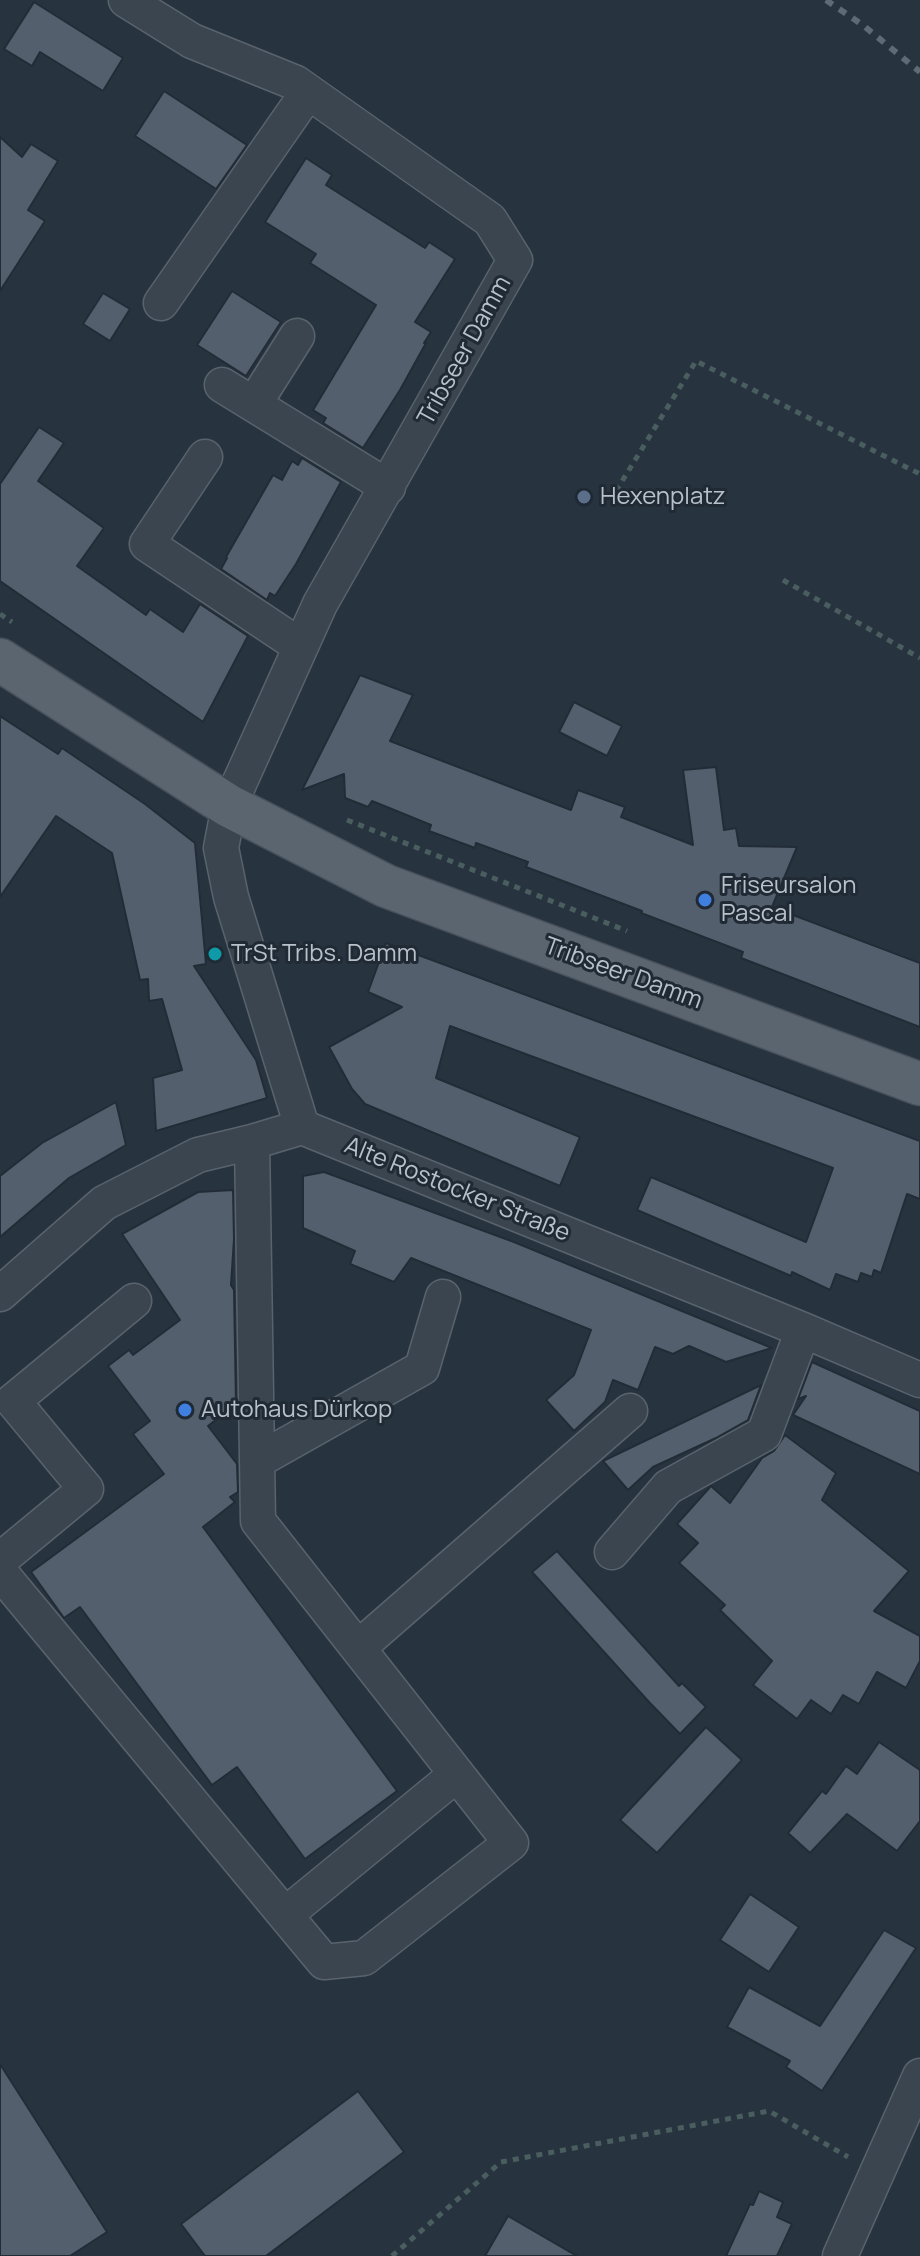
<!DOCTYPE html>
<html>
<head>
<meta charset="utf-8">
<style>
  body { margin:0 }
  canvas { display:block; background:#27343f }
</style>
</head>
<body>
<canvas width="920" height="2256"></canvas>
<script>
const ctx = document.querySelector('canvas').getContext('2d');
ctx.lineJoin = 'round';
function fillPath(path, color) { ctx.fillStyle = color; ctx.fill(path, 'evenodd'); }
const shape = rows => new Path2D(rows.map(r => 'M' + r).join(''));
function strokePath(path, color, width, dash) { ctx.strokeStyle = color; ctx.lineWidth = width; ctx.lineCap = dash ? 'butt' : 'round'; ctx.setLineDash(dash || []); ctx.stroke(path); }
function write(font, color, halo, rows, align = 'center') {
  ctx.font = font + ' Manrope,sans-serif'; ctx.lineWidth = 6; ctx.setLineDash([]); ctx.textBaseline = 'middle'; ctx.strokeStyle = halo; ctx.fillStyle = color; for (const [text, x, y, turn = 0] of rows) {
    ctx.save(); ctx.translate(x, y); ctx.rotate((+turn || 0) * Math.PI / 180); ctx.textAlign = isNaN(turn) ? turn : align; if (halo) ctx.strokeText(text, 0, 0); ctx.fillText(text, 0, 0); ctx.restore();
  }
}
const building = shape([
  [34,2,123,58,103,91,40,52,32,66,4,49,34,2],
  [164,91,247,145,216,189,135,136,164,91],
  [0,137,22,157,31,144,58,161,28,210,45,221,0,291,0,137],
  [306,158,332,175,326,185,425,248,429,242,455,259,415,322,431,332,424,343,426,343,400,390,363,448,323,423,326,418,313,410,376,305,310,263,316,254,265,222,306,158],
  [232,291,281,322,246,376,197,345,232,291],
  [103,293,130,309,110,341,83,324,103,293],
  [39,427,64,443,38,481,104,528,77,566,146,615,150,609,183,632,200,604,248,636,203,722,0,581,0,484,39,427],
  [302,458,341,482,296,564,275,596,270,593,267,600,221,569,227,558,226,557,273,475,282,480,292,461,298,465,302,458],
  [360,675,413,695,390,741,571,810,578,790,625,807,621,817,693,845,683,770,716,767,724,830,736,828,739,846,797,847,772,907,920,963,920,1027,741,958,743,952,641,913,642,911,526,867,528,862,476,843,475,848,429,831,431,825,372,801,368,807,345,798,344,774,302,790,360,675],
  [574,702,622,726,607,756,559,732,574,702],
  [0,716,58,754,62,748,145,804,195,843,206,964,194,966,256,1060,267,1098,156,1131,153,1078,182,1070,162,999,149,1001,148,979,140,980,112,853,56,816,0,897,0,716],
  [386,943,920,1141,920,1199,907,1194,881,1273,874,1270,872,1277,861,1273,858,1282,836,1274,830,1290,792,1272,791,1276,637,1210,651,1177,806,1242,833,1168,450,1026,436,1078,580,1137,560,1186,365,1104,352,1089,329,1047,402,1007,368,992,386,943],
  [116,1102,126,1145,69,1178,0,1237,0,1176,42,1143,116,1102],
  [324,1172,514,1242,772,1348,726,1362,689,1346,673,1354,655,1347,638,1390,613,1380,605,1402,574,1431,546,1400,574,1375,591,1330,411,1258,394,1282,350,1264,355,1251,303,1228,303,1176,324,1172],
  [233,1190,234,1239,231,1285,234,1290,236,1404,208,1426,237,1464,238,1492,230,1497,235,1502,203,1527,397,1791,305,1859,237,1767,212,1785,80,1607,64,1618,31,1572,164,1474,133,1434,150,1421,108,1366,129,1350,133,1355,180,1320,122,1234,198,1192,233,1190],
  [812,1362,920,1411,920,1474,793,1415,806,1396,798,1399,812,1362],
  [761,1385,748,1420,716,1438,653,1467,628,1490,603,1461,761,1385],
  [785,1435,836,1473,822,1500,909,1571,874,1611,920,1636,920,1661,906,1688,877,1672,859,1704,843,1695,831,1714,811,1700,797,1719,753,1685,772,1661,720,1610,725,1605,679,1563,698,1543,677,1524,711,1486,730,1503,762,1458,774,1451,785,1435],
  [557,1551,679,1686,682,1683,706,1707,680,1734,649,1702,532,1572,557,1551],
  [706,1727,742,1760,657,1853,620,1820,706,1727],
  [879,1742,920,1770,920,1821,897,1851,847,1814,810,1853,788,1833,822,1791,826,1794,846,1766,857,1774,879,1742],
  [750,1894,799,1927,769,1972,720,1940,750,1894],
  [884,1930,916,1948,822,2091,786,2067,790,2061,727,2027,749,1987,820,2026,884,1930],
  [0,2064,107,2232,70,2256,0,2256,0,2064],
  [358,2091,404,2152,266,2256,205,2256,181,2224,358,2091],
  [759,2191,783,2202,777,2217,792,2224,777,2256,726,2256,750,2204,753,2205,759,2191],
  [508,2216,577,2256,485,2256,508,2216]
]);
const path = shape([
  [616,491,696,361,920,474],
  [783,580,920,658],
  [0,614,12,622],
  [347,820,627,931],
  [392,2256,501,2162,769,2111,848,2157]
]);
const minor = shape([
  [126,0,192,41,296,83,490,220,515,260,320,604,229,806,221,848,231,897,302,1127],
  [161,303,308,92],
  [222,385,388,487],
  [254,404,297,336],
  [205,457,147,544,300,646],
  [302,1127,803,1330,920,1380],
  [0,1294,104,1203,198,1155,252,1142,302,1127],
  [257,1461,422,1368,443,1297],
  [612,1552,668,1487,764,1434,803,1330],
  [0,1560,86,1489,13,1401,134,1301],
  [0,1572,324,1962,364,1958,511,1843,258,1521,252,1142],
  [358,1648,630,1411],
  [285,1915,457,1774],
  [840,2256,920,2076]
]);
const major = shape([
  [0,660,229,806,386,886,920,1084]
]);
const rail = shape([
  [826,0,864,26,920,72]
]);
const markers = [
  [584,497,8,"#5c6f8a"],
  [705,900,8,"#3f7fe0"],
  [215,954,8,"#0f9aa8"],
  [185,1410,8,"#3f7fe0"]
];
const streetNames = [
  ["Tribseer Damm",465,351,-61],
  ["Tribseer Damm",623,974,20],
  ["Alte Rostocker Straße",457,1190,22]
];
const poiNames = [
  ["Hexenplatz",600,497],
  ["Friseursalon",721,886],
  ["Pascal",721,914],
  ["TrSt Tribs. Damm",231,954],
  ["Autohaus Dürkop",201,1410]
];
fillPath(building, '#535f6d');
strokePath(building, '#222c37', 2);
strokePath(minor, '#59636d', 37);
strokePath(major, '#48515c', 45);
strokePath(path, '#4a5e5f', 5, [6, 6]);
strokePath(minor, '#3b454f', 34);
strokePath(major, '#5a656f', 42);
strokePath(rail, '#5e6a76', 6, [8, 8]);
for (const [x, y, r, color] of markers) { const dot = new Path2D(); dot.arc(x, y, r, 0, 2 * Math.PI); ctx.fillStyle = color; ctx.fill(dot); strokePath(dot, '#202a35', 3); }
write('24px', '#b8c0ca', '#202a35', streetNames);
write('24px', '#b8c0ca', '#202a35', poiNames, 'left');
</script>
</body>
</html>
